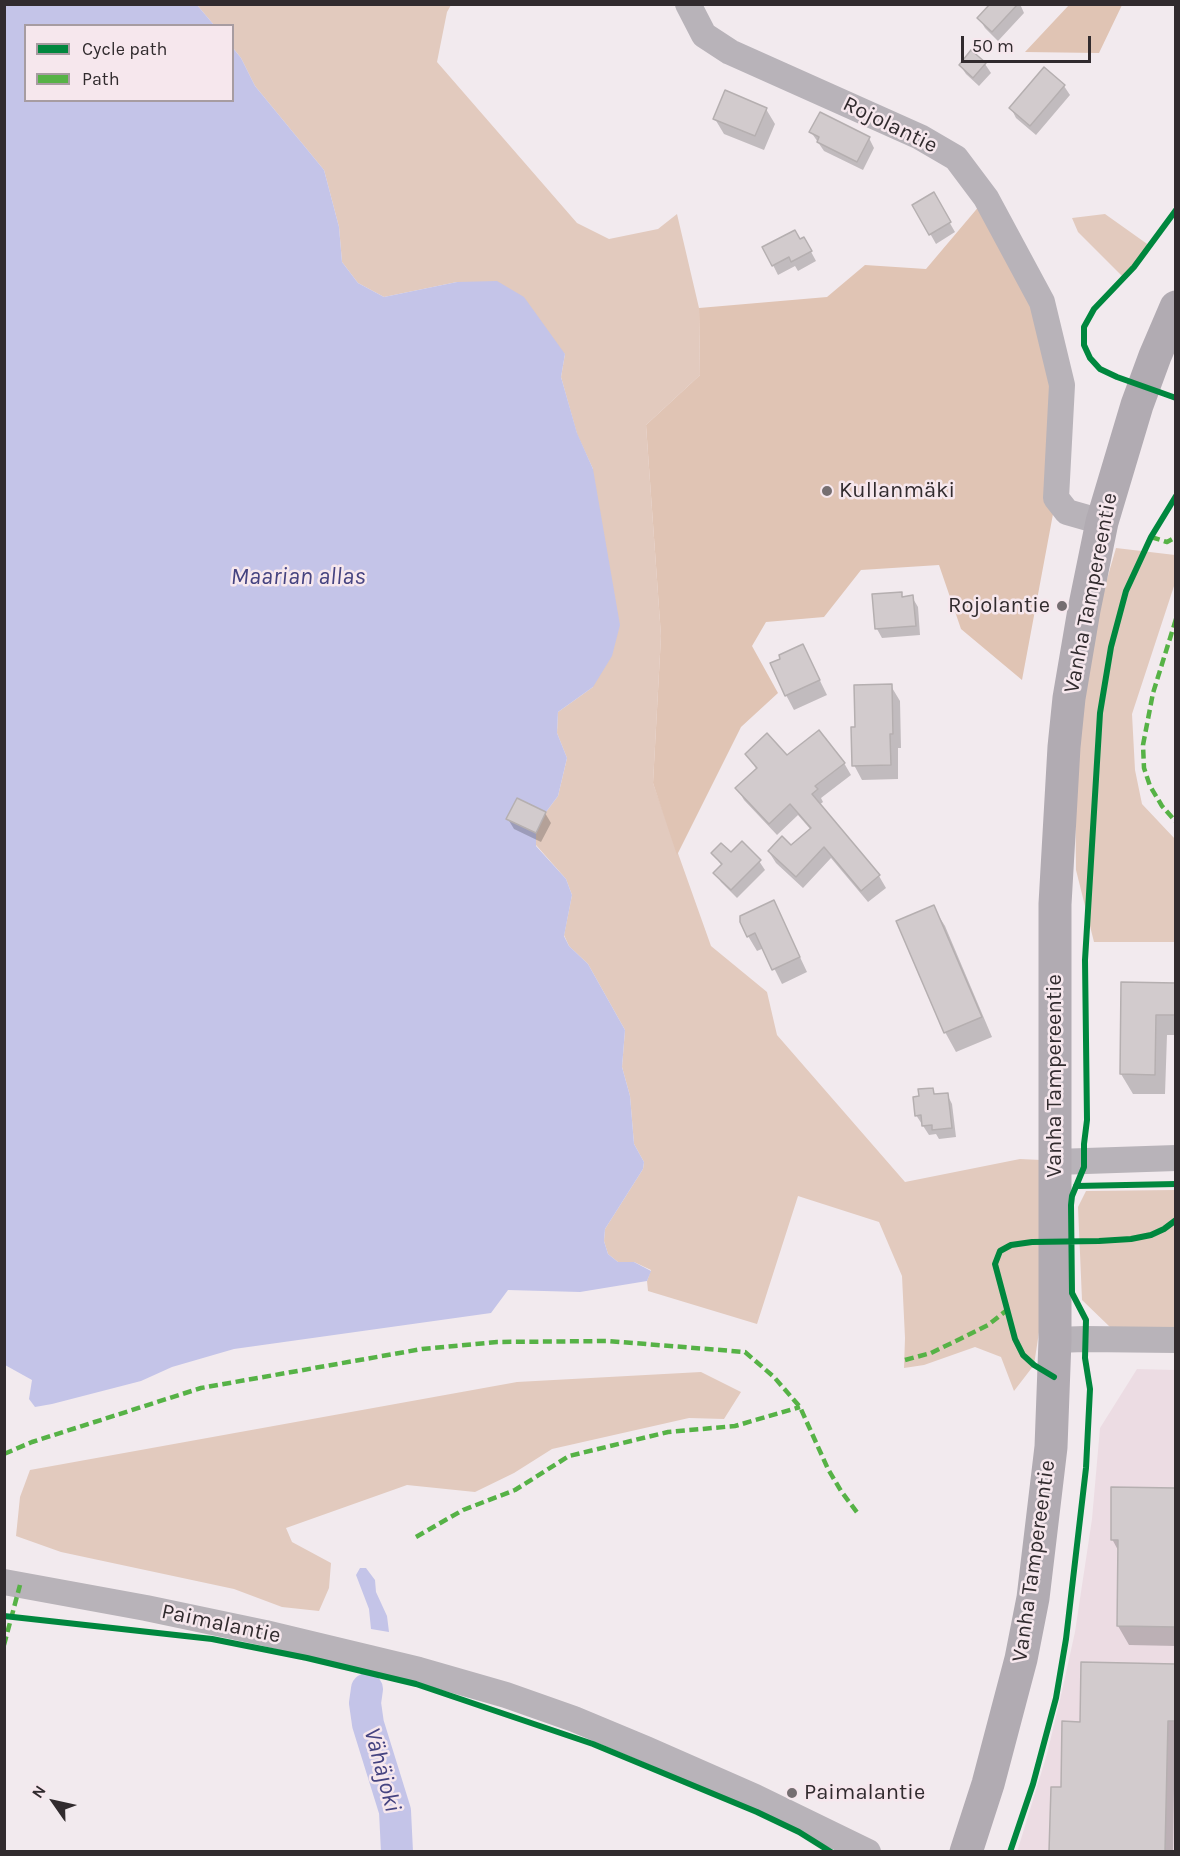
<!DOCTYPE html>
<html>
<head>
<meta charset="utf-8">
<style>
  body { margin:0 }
  #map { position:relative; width:1180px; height:1856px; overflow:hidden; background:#f2eaee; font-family:Karla,sans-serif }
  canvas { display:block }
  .frame { position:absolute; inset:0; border:6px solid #312b2e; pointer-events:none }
  .legend { position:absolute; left:24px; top:24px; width:210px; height:78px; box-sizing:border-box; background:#f6e7ed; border:2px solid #a79ca1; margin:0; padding:8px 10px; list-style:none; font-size:18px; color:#312b2e }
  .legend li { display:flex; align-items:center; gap:12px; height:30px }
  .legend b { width:30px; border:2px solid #a79ca1 }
  .north { position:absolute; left:24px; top:1772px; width:60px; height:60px; -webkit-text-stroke:4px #f6e7ed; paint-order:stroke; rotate:304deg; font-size:16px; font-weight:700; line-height:24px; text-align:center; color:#312b2e }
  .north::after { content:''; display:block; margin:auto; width:21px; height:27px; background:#312b2e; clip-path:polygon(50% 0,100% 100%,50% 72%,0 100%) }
  .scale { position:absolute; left:961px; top:36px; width:130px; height:27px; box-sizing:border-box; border:3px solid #312b2e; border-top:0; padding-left:8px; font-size:18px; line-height:21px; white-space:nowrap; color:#312b2e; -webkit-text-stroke:4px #f6e7ed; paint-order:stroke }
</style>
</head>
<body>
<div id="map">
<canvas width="1180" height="1856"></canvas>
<div class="frame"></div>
<ul class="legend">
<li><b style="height:8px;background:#00873e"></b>Cycle path</li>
<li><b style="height:8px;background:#56b246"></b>Path</li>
</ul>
<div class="north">N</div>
<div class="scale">50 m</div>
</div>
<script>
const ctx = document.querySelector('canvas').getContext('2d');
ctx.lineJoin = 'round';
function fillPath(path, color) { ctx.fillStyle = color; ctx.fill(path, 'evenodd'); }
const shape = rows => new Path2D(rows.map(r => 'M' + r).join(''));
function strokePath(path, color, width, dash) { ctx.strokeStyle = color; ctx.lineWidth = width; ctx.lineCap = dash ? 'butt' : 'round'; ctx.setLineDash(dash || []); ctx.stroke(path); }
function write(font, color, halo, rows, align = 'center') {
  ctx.font = font + ' Karla,sans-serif'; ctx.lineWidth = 5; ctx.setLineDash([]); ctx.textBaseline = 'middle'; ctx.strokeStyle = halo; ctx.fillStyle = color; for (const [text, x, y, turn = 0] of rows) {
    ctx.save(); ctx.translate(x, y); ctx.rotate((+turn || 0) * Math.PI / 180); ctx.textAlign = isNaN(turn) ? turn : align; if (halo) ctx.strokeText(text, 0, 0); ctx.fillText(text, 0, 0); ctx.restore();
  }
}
const built = shape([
  [1137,1369,1175,1370,1175,1851,1017,1852,1047,1754,1062,1691,1075,1632,1092,1519,1100,1428]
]);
const green = shape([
  [197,5,451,5,447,12,437,62,577,223,609,239,658,229,677,214,699,308,700,375,646,425,661,636,653,783,711,946,767,992,777,1035,905,1182,1020,1159,1041,1160,1039,1332,1034,1365,1014,1391,1001,1357,975,1347,924,1365,904,1368,905,1338,902,1276,879,1222,798,1196,757,1324,648,1291,647,1281,651,1270,634,1262,618,1262,608,1254,604,1241,605,1229,643,1169,644,1162,634,1144,630,1096,622,1067,625,1030,588,964,569,946,564,935,572,895,566,879,536,845,534,837,546,812,558,796,567,758,557,733,558,712,593,687,593,469,577,434,561,377,565,354,457,282,384,297,358,283,342,262,339,227,324,170,255,86,241,58,233,48,232,26,214,25],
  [1105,214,1150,246,1124,278,1078,232,1072,218],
  [1116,548,1175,555,1175,583,1132,714,1135,770,1142,804,1175,839,1175,942,1094,942,1076,870,1075,773,1094,624],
  [1175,1190,1175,1327,1110,1327,1082,1300,1078,1207,1086,1191],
  [701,1372,741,1392,724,1419,689,1418,552,1449,514,1473,475,1492,407,1485,286,1528,292,1542,331,1563,329,1588,319,1611,282,1607,234,1589,61,1552,16,1536,20,1497,30,1470,517,1382]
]);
const forest = shape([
  [1069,5,1122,5,1099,53,1025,52],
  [986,198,1042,302,1062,385,1056,498,1022,680,961,629,939,565,861,570,824,617,766,622,752,646,778,693,741,727,677,855,653,783,661,636,646,425,700,375,699,308,827,297,865,265,926,269]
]);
const water = shape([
  [5,5,197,5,214,25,26,26,26,100,232,100,233,48,241,58,255,86,324,170,339,227,342,262,358,283,384,297,457,282,497,281,524,297,565,354,561,377,577,433,593,469,620,625,612,656,593,687,558,712,557,733,567,758,558,796,546,812,517,798,507,819,536,833,536,846,566,879,572,895,564,936,569,946,588,964,625,1030,622,1067,630,1096,634,1144,644,1162,643,1169,605,1229,604,1241,608,1254,618,1262,634,1262,651,1271,647,1281,580,1292,508,1290,491,1313,234,1349,172,1367,141,1381,52,1404,35,1407,29,1399,32,1380,5,1365],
  [360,1568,366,1568,375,1580,376,1592,387,1616,389,1632,371,1629,369,1609,356,1575]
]);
const shadow = shape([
  [992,4,1020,4,1024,13,998,41,985,28,979,18],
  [985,64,991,73,979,86,966,74,960,65],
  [1064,86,1070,95,1036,135,1016,118,1011,108],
  [766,109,775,124,764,150,724,134,715,119],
  [811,132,869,138,874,148,863,170,824,151],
  [933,194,955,232,936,244,914,205],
  [800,241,809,248,816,261,798,271,795,266,778,275,773,265],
  [901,594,903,598,912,597,918,607,920,635,882,638,877,629,874,595],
  [803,646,827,695,794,710,786,695],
  [891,686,900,701,901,748,898,748,898,779,862,780,854,765,857,728],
  [747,754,844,763,851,775,821,798,823,802,819,805,879,876,886,888,868,902,831,858,803,888,776,863,769,852,791,847,811,830,798,815,777,835,744,800,737,788,757,770],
  [545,813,551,823,541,842,514,829,508,819],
  [713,853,731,854,759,861,765,870,737,898,721,882,715,873,722,866],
  [774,902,807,972,782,984,764,948,757,951,748,936],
  [933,907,945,926,992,1037,956,1052,945,1032],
  [1123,984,1176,984,1176,1035,1167,1035,1165,1094,1133,1094,1121,1074],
  [932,1089,936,1096,947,1094,952,1104,956,1137,939,1139,936,1134,929,1135,916,1115,920,1098],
  [1176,1490,1176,1646,1129,1645,1118,1626,1119,1552,1112,1539],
  [1176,1665,1173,1852,1051,1852,1052,1788,1062,1788,1081,1723]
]);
const river = shape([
  [367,1689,365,1703,368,1724,395,1811,397,1852]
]);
const building = shape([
  [990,4,1018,4,992,32,977,18,990,4],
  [971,50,986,63,973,78,959,65,971,50],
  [1044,67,1065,85,1030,126,1009,108,1044,67],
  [725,90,767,108,755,136,713,119,725,90],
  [820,112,870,137,857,162,817,142,819,137,809,132,820,112],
  [934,192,951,222,929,235,912,205,934,192],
  [795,230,800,239,804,237,812,251,791,262,789,257,772,266,762,247,795,230],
  [902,592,902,597,913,595,916,626,875,629,872,594,902,592],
  [803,644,820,680,785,696,770,663,780,659,779,655,803,644],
  [892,684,893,734,890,734,891,765,852,766,851,727,855,727,854,685,892,684],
  [819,730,845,763,815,786,818,789,812,794,880,875,861,891,824,847,796,877,768,851,782,836,791,845,811,828,790,804,769,824,735,788,757,768,745,754,767,733,787,755,819,730],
  [517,798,546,812,536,833,506,819,517,798],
  [742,841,761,860,731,890,713,873,722,864,711,853,721,843,731,852,742,841],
  [774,900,800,957,772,970,755,933,747,937,740,922,740,916,774,900],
  [934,905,982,1017,944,1033,896,921,934,905],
  [1121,982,1176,983,1176,1015,1156,1015,1155,1075,1120,1074,1121,982],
  [933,1088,934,1094,948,1093,952,1128,932,1130,932,1125,922,1126,921,1115,915,1116,913,1097,919,1096,918,1089,933,1088],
  [1111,1487,1176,1488,1176,1627,1117,1626,1118,1540,1111,1540,1111,1487],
  [1081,1662,1176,1664,1176,1721,1168,1721,1165,1851,1049,1851,1051,1787,1061,1787,1062,1721,1080,1722,1081,1662]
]);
const minor = shape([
  [688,4,704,35,730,52,920,137,956,158,986,198,1042,302,1062,385,1056,498,1067,512,1102,522],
  [1056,1162,1176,1158],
  [1055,1340,1085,1339,1176,1340],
  [4,1582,146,1608,265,1633,419,1670,506,1695,574,1719,646,1749,755,1797,868,1852]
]);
const major = shape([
  [966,1852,988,1784,1021,1659,1033,1598,1051,1447,1055,1340,1055,904,1064,747,1069,698,1084,610,1102,522,1137,405,1155,356,1176,307]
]);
const quiet = shape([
  [1151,537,1167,542,1176,537],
  [1176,619,1153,693,1143,745,1144,768,1150,786,1162,806,1176,822],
  [905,1360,931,1353,960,1339,988,1325,1007,1310],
  [4,1454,32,1442,201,1388,422,1349,497,1342,608,1341,745,1352,774,1377,800,1407,828,1469,841,1491,859,1515],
  [416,1537,463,1510,515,1490,569,1456,668,1432,735,1426,800,1407],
  [4,1645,20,1585]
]);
const cycleway = shape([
  [1176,210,1134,267,1094,309,1084,327,1084,345,1090,358,1100,369,1117,377,1176,398],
  [1076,1186,1176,1184],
  [1054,1377,1034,1365,1023,1355,1015,1339,995,1264,1000,1251,1011,1245,1032,1242,1099,1241,1131,1239,1151,1235,1164,1229,1176,1220],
  [4,1616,212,1639,307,1658,416,1684,593,1744,757,1812,799,1832,831,1852],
  [1010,1852,1033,1784,1056,1698,1066,1639,1086,1468,1090,1389,1085,1358,1086,1320,1072,1293,1071,1205,1072,1196,1084,1167,1084,1144,1087,1120,1085,960,1100,713,1111,647,1126,591,1151,537,1176,496]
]);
const markers = [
  [827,491,6,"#756e71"],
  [1062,606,6,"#756e71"],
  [792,1793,6,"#756e71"]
];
const streetNames = [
  ["Rojolantie",890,125,26],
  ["Vanha Tampereentie",1091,593,-79],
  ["Vanha Tampereentie",1055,1076,-90],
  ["Vanha Tampereentie",1034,1561,-82],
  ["Paimalantie",221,1624,12]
];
const poiNames = [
  ["Kullanmäki",839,491],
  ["Rojolantie",1050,606,"right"],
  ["Paimalantie",804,1793]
];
const waterNames = [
  ["Maarian allas",298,577],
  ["Vähäjoki",382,1770,75]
];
fillPath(built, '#ecdce3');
fillPath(green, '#e2cabe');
fillPath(forest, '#e0c4b4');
fillPath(water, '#c4c4e8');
fillPath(shadow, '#0003');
strokePath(river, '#c4c4e8', 32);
fillPath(building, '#d2cbcd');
strokePath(building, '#b5afb0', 1.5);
strokePath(minor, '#b8b3b9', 26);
strokePath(major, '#b1abb2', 33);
strokePath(quiet, '#56b246', 4.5, [9, 4.5]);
strokePath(cycleway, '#00873e', 6);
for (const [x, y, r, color] of markers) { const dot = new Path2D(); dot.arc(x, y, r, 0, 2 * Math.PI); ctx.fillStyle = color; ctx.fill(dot); strokePath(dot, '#f6e7ed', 2); }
write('22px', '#312b2e', '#f6e7ed', streetNames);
write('22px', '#312b2e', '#f6e7ed', poiNames, 'left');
write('italic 24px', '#454380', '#f6e7ed', waterNames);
</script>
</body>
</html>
